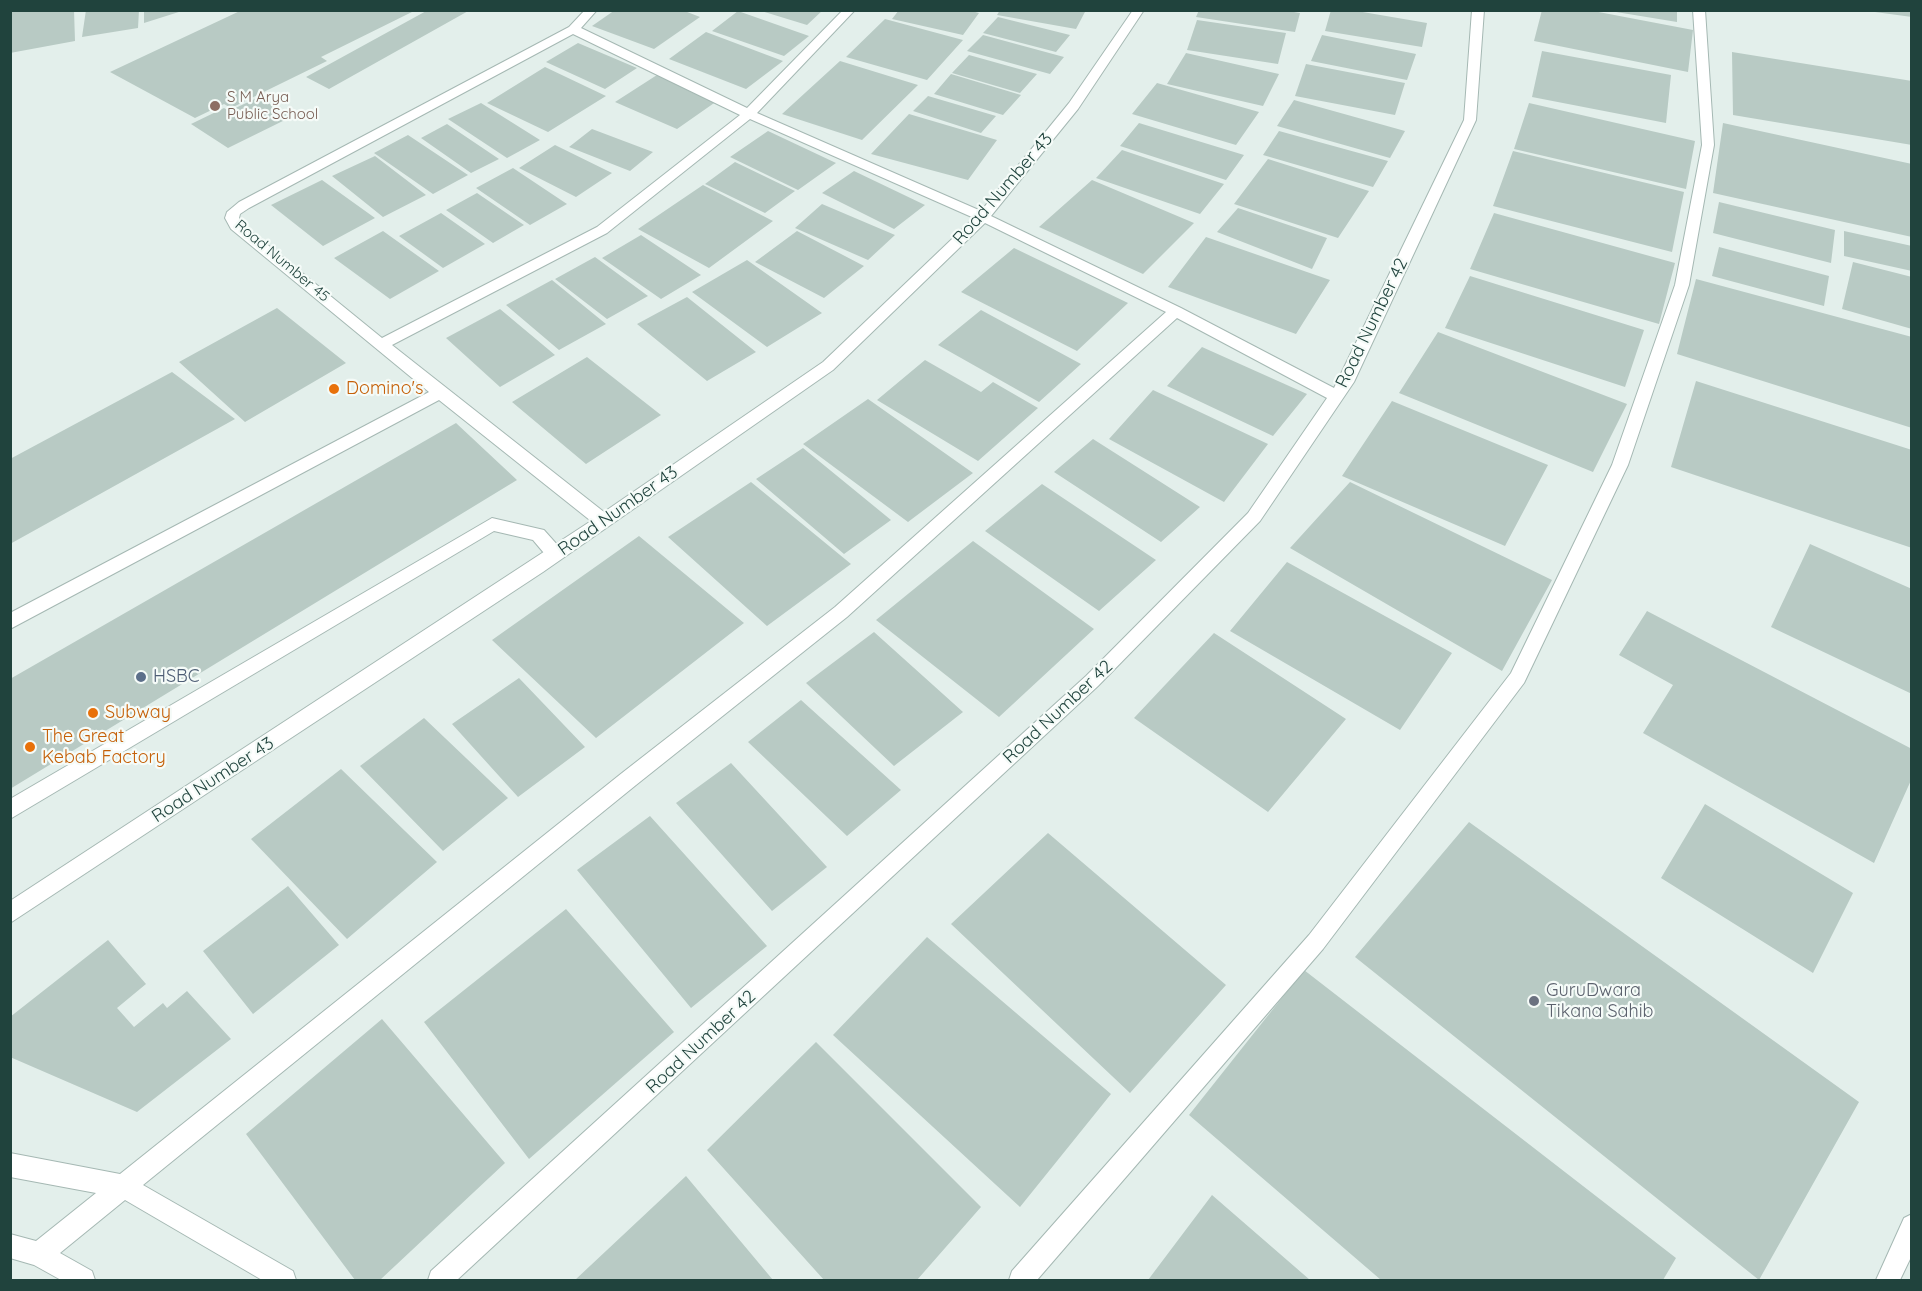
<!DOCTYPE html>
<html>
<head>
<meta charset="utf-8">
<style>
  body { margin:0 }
  #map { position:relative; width:1922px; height:1291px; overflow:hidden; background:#e3efeb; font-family:Quicksand,sans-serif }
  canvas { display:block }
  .frame { position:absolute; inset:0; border:12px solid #20433d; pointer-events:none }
</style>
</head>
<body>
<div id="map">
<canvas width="1922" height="1291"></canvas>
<div class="frame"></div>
</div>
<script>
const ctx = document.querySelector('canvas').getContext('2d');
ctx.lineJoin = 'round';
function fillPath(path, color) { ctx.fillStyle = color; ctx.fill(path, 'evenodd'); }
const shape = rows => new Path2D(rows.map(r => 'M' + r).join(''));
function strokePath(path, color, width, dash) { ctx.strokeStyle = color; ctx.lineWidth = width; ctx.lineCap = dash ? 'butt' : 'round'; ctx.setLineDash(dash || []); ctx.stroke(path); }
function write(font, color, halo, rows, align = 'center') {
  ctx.font = font + ' Quicksand,sans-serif'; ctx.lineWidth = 4.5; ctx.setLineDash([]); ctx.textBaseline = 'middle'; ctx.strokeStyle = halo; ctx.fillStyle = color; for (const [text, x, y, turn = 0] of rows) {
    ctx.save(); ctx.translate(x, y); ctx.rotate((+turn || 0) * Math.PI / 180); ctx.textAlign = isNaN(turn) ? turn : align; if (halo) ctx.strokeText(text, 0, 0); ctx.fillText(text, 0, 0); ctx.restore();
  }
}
const building = shape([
  [10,10,74,10,75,41,10,53],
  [86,10,139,10,138,28,82,37],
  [144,10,182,10,182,11,144,23],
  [242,10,274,12,416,10,321,57,327,61,231,108,224,104,195,118,110,72],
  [428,10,470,10,329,89,306,77],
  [615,10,682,10,700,17,654,49,592,26],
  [758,10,823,10,807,25],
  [899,10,968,10,979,13,963,35,892,19],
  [1000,10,1086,10,1076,29,997,15],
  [1199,10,1282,10,1300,13,1295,32,1196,17],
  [1331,10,1351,10,1427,23,1422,47,1325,31],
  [1542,10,1588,10,1693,30,1688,72,1534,41],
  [1616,10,1677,10,1677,22,1616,12],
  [1875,10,1912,10,1912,17,1875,12],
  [738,11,809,36,784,56,712,31],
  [998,17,1070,35,1056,52,983,33],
  [885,19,963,40,927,80,846,57],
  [1197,20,1286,33,1278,64,1187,50],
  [706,32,783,61,746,89,669,59],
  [983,35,1064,57,1050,74,967,51],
  [1322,35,1416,54,1407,80,1311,61],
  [578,43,637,68,605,89,546,62],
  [1542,51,1671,75,1666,123,1532,97],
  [1732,52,1912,81,1912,145,1733,115],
  [1186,53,1279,74,1263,106,1167,84],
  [969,55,1037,74,1020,93,952,73],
  [840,61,918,85,862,140,782,114],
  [1306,64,1405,83,1395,115,1295,96],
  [545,67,606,96,548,132,487,103],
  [951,74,1021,95,1003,115,934,94],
  [657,75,717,101,677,129,615,102],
  [1157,83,1259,112,1236,145,1132,114],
  [928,96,996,116,981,133,913,111],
  [259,97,291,117,228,148,191,124,224,108,229,111],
  [1294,100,1405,131,1390,158,1277,126],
  [481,103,540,140,507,158,448,119],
  [1529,103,1695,141,1686,189,1514,149],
  [909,114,997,140,968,180,871,154],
  [1139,123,1244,155,1226,180,1120,146],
  [1723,123,1912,164,1912,237,1713,193],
  [447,124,499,159,471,173,421,138],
  [592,129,653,152,630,171,569,147],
  [768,131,836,163,798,190,730,157],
  [1279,131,1388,161,1373,187,1263,155],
  [408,135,468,175,433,194,374,153],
  [555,145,612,173,576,197,519,168],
  [1122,150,1224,184,1200,214,1096,178],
  [1513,151,1684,192,1672,252,1493,206],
  [375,156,426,195,383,217,332,176],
  [1268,159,1369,191,1338,238,1234,204],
  [735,162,795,191,765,213,705,184],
  [513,168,567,204,530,225,476,188],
  [854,171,925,205,894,229,822,193],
  [322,180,375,218,323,246,271,205],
  [1092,180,1194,223,1143,274,1039,227],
  [703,185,773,221,709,268,638,229],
  [477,193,524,225,493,243,446,210],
  [1719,202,1835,230,1831,263,1713,233],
  [822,204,895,235,868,260,795,228],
  [1238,208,1327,238,1312,269,1217,232],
  [441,213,485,244,443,268,399,236],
  [1494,213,1675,263,1659,324,1470,269],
  [383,231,439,271,390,299,334,258],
  [797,231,864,266,824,298,755,262],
  [1844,231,1912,246,1912,271,1844,256],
  [641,235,701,275,661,299,602,258],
  [1206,237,1330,280,1296,334,1168,287],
  [1719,247,1829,276,1824,306,1712,276],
  [1014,248,1128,303,1077,351,961,292],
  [595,257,648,296,607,319,555,279],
  [747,260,822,313,767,347,692,292],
  [1853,262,1912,277,1912,329,1842,309],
  [1470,276,1644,330,1625,387,1445,328],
  [1696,279,1912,337,1912,428,1677,354],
  [552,280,606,324,559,350,506,305],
  [687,297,756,352,707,381,637,324],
  [277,308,346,363,245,422,179,362],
  [500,309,555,355,500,387,446,338],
  [981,310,1081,364,1039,402,938,345],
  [1438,332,1627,404,1593,472,1399,393],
  [1202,347,1307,394,1273,436,1167,386],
  [587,357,661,415,586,464,512,402],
  [925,360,981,392,993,382,1038,408,978,461,877,400],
  [172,372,235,419,10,544,10,459],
  [1696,381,1912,450,1912,548,1671,467],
  [1153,390,1268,444,1224,502,1109,439],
  [868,399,973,473,908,522,803,444],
  [1392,401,1548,465,1505,546,1342,476],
  [456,423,517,480,10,789,10,679],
  [1093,439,1200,507,1161,542,1054,472],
  [803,448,891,520,844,554,756,479],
  [751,482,851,564,767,626,668,537],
  [1350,482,1552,580,1502,671,1290,548],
  [1042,484,1156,560,1099,611,985,531],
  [639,536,744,623,596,738,492,640],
  [973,541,1094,629,999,717,876,620],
  [1810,544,1912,589,1912,694,1771,627],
  [1287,562,1452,653,1400,730,1230,631],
  [1647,611,1912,749,1912,778,1874,863,1643,733,1673,685,1619,655],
  [874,632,963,712,894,766,806,683],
  [1214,633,1346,719,1268,812,1134,718],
  [519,678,585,747,518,797,452,724],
  [801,700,901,790,847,836,748,742],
  [424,718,508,798,443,851,360,766],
  [731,763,827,867,772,911,676,803],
  [341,769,437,862,347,939,251,839],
  [1705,804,1853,893,1813,973,1661,878],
  [650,816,767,946,691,1008,577,870],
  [1469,822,1859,1102,1759,1280,1355,957],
  [1048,833,1226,985,1130,1093,951,924],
  [288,886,339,945,253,1014,203,951],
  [566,909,674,1032,529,1159,424,1022],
  [927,937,1111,1094,1020,1207,833,1035],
  [108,940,146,984,117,1008,134,1027,163,1003,167,1008,187,991,231,1039,137,1112,10,1057,10,1017],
  [1304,970,1676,1258,1663,1280,1381,1280,1189,1115],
  [382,1019,505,1163,380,1280,355,1280,246,1134],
  [816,1042,981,1207,917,1280,824,1280,707,1150],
  [686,1176,773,1280,575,1280],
  [1212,1195,1310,1280,1148,1280]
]);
const lane = shape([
  [1693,10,1705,10,1714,145,1689,285,1628,465,1524,683,1323,949,1037,1280,1009,1280,1012,1271,1309,935,1511,673,1612,465,1675,285,1702,145,1693,10],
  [492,518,544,530,561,549,564,554,561,559,555,561,549,559,533,540,494,531,10,819,10,799,492,518]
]);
const street = shape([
  [585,10,597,10,581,28,747,108,843,10,855,10,757,113,981,211,1069,103,1133,10,1144,10,1078,109,991,216,1181,308,1334,388,1464,120,1472,10,1484,10,1476,120,1354,382,1260,521,1098,686,457,1280,428,1280,431,1271,1086,676,1248,513,1327,398,1177,318,847,617,636,785,143,1185,293,1271,296,1280,262,1280,125,1200,60,1253,92,1271,95,1280,61,1280,34,1265,10,1258,10,1234,36,1241,96,1193,10,1177,10,1153,120,1174,622,773,835,607,1166,312,985,223,833,370,543,572,10,923,10,901,591,521,439,400,10,629,10,613,429,392,231,229,225,218,227,212,239,202,569,27,585,10],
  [573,34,740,115,597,227,382,338,242,224,239,218,240,214,249,208,573,34],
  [750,119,974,218,823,362,604,512,392,345,607,233,750,119],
  [1912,1214,1912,1255,1900,1280,1876,1280,1904,1218,1912,1214]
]);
const markers = [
  [215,106,6,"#8d6e63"],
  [334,389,6,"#e8710a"],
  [141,677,6,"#5c6f8a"],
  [93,713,6,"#e8710a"],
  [30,747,6,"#e8710a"],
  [1534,1001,6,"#6b7280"]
];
const farEducationnames = [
  ["S M Arya",227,97],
  ["Public School",227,114]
];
const farStreetnames = [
  ["Road Number 45",282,261,40]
];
const streetNames = [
  ["Road Number 43",1003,189,-49],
  ["Road Number 42",1372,323,-64],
  ["Road Number 43",618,511,-35],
  ["Road Number 42",1058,712,-43],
  ["Road Number 43",213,780,-33],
  ["Road Number 42",701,1042,-43]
];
const foodNames = [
  ["Domino's",346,389],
  ["Subway",105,713],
  ["The Great",42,737],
  ["Kebab Factory",42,758]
];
const serviceNames = [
  ["HSBC",153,677]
];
const worshipNames = [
  ["GuruDwara",1546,991],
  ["Tikana Sahib",1546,1012]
];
fillPath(building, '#b8cac4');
strokePath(lane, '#a5b8b3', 2);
strokePath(street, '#a5b8b3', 2);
fillPath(lane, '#fff');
fillPath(street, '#fff');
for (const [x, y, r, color] of markers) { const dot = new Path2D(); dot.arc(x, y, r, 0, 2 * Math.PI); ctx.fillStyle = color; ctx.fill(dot); strokePath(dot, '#f5fbf8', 2); }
write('15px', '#785e54', '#f5fbf8', farEducationnames, 'left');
write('15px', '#20433d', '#f5fbf8', farStreetnames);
write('18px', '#20433d', '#f5fbf8', streetNames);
write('18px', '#c56008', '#f5fbf8', foodNames, 'left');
write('18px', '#4e5e75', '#f5fbf8', serviceNames, 'left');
write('18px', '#5b616d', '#f5fbf8', worshipNames, 'left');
</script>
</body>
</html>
